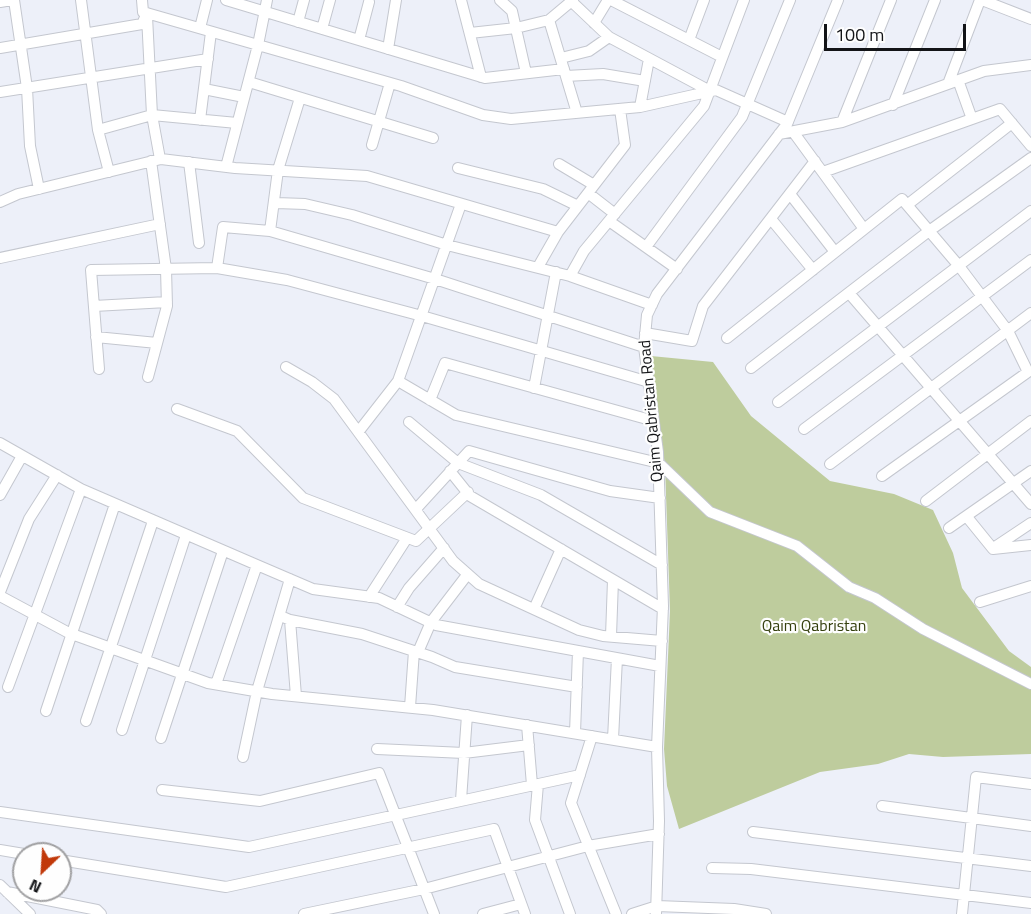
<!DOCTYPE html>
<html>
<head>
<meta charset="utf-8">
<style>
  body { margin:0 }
  #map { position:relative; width:1031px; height:914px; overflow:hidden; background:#edf0f9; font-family:"Titillium Web",sans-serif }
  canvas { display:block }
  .north { position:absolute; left:12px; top:842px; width:60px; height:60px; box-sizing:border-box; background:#fefefe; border:2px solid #a0a0a2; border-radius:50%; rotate:205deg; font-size:16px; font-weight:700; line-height:24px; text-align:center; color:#131417 }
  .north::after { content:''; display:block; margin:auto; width:21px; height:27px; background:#c1390a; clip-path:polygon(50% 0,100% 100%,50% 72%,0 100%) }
  .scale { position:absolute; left:824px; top:24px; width:142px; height:27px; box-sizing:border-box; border:3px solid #131417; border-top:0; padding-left:8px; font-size:18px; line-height:21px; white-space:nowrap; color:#131417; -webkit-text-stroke:4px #fefefe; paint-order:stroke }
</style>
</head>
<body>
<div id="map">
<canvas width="1031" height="914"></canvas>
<div class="north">N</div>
<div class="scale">100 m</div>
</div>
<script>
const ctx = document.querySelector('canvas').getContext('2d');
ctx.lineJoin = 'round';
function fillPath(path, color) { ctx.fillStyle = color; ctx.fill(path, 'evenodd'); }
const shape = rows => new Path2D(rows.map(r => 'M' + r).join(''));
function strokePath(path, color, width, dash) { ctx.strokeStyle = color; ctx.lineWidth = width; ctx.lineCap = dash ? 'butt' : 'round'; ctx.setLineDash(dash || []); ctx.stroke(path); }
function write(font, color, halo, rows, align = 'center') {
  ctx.font = font + ' "Titillium Web",sans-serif'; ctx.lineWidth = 4.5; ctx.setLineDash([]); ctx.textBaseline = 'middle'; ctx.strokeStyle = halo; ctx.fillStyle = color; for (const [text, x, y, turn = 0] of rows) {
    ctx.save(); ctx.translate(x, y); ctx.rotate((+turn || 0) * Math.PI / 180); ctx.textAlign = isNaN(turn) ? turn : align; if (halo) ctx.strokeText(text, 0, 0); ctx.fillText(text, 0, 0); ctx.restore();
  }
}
const green = shape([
  [651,356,713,362,751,416,830,481,894,494,933,510,953,553,962,588,1009,651,1031,667,1031,754,943,757,909,754,878,764,820,772,679,829,667,786,664,749,670,611,665,466]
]);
const minor = shape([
  [14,0,27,88,30,146,39,189],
  [81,0,98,130,109,172],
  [142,0,143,12,401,86,483,115,511,119,640,107,716,90,788,122],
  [226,0,485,78,564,69],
  [461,0,481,77],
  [500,0,512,11,526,73],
  [570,0,609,37,710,91],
  [573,0,549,20,577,113],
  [611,0,722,57],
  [982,0,1031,19],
  [0,2,12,0],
  [147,16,152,115,160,159],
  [298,22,304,0],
  [594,23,608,0],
  [200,28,207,0],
  [322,29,330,0],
  [470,33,516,28,549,20],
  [359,40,369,2],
  [689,40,704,0],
  [0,48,142,24,147,13],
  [388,49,396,0],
  [561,58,589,51,609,37],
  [566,76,603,74,645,81],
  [958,80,972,119],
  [249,82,433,138],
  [948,84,980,0],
  [204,89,244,97],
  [0,92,208,59],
  [893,105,935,0],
  [640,107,649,59],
  [200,120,211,32],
  [842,122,891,0],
  [98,130,152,115,237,123],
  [794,133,864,229],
  [779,134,842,122,984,71,1031,65],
  [372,145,390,83],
  [189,162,199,243],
  [559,164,594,185],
  [226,167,258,45,267,0],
  [458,168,543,189,578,206],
  [823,172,1000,109,1031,146],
  [588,193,615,214],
  [790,194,835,252],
  [0,202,18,194,161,159,235,168,367,176,558,232],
  [276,203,305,204,352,215,447,245,570,276,652,305],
  [907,205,1012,123],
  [771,219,813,270],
  [609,221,677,269],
  [270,231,278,170,300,98],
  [646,247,742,117,790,0],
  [0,258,160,224],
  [538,267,558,232,625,145,620,109],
  [217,268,223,227,270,231,435,279,644,347],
  [570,276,584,251,704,106,744,0],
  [849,293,1031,504],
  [94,306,167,302],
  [645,333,692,341,703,306,815,161],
  [96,337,157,343],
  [727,338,902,199,959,266,1008,331,1028,372,882,476],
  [286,367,312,382,334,399,453,561,479,584,579,630,603,636,662,641],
  [751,368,929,231,1031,158],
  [99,369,91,270,217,268,287,280,422,316,649,382],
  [148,377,167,306,166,269,151,161],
  [398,381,456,415,659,463,710,512,797,546,849,587,875,598,923,629,1031,684],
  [534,388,556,272],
  [430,400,445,363,654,421],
  [778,402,1031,211],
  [177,409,237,431,303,498,416,541,468,492],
  [409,422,458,463,541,495,662,565],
  [804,429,1031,260],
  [359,431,398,381,461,204],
  [0,443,81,489,257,565],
  [830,464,1031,313],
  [450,471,470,496,663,609],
  [0,495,22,456],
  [926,501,1031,421],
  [416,509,469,451,610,491,660,498],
  [967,517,993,549,1031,545],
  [949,528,1031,471],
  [995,547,1031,523],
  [0,592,29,519,57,475],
  [0,596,69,633,208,683,272,694,433,710,657,747],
  [369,597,407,538],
  [980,602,1031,586],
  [397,607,409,588,444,548],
  [534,609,561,549],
  [283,617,290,620,296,696],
  [290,620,362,634,432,657,455,667,577,687],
  [611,636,613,580],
  [418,652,431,622,467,575],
  [216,684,257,565,313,589,379,598,436,625,660,666],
  [8,687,81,489],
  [410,707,414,651],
  [46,711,115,504],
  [86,721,153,521],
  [527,725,532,785],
  [122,730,186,535],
  [575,733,578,651],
  [592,736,571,803,616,914],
  [161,738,223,551],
  [613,739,617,658],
  [377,749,464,753,529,745],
  [243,757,257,691,290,579],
  [538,784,535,820,570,914],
  [162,790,260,801,379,773,434,914],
  [461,800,467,715],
  [882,806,1031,826],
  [0,812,249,847,580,775],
  [753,832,1031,866],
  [0,850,24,854],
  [60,860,226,887,494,829,525,914],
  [712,868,751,869,1031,903],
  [0,885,30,914],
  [7,892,97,910,101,914],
  [304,914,424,889,588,846,659,834],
  [483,914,521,904],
  [632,914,657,906,734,909,766,914],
  [656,914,659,821,657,747,663,606,658,452,644,347,647,315,657,294,787,124,838,0],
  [962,914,976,777,1031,784]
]);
const streetNames = [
  ["Qaim Qabristan Road",652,411,-95]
];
const parkNames = [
  ["Qaim Qabristan",814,627]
];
fillPath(green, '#becc9d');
strokePath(minor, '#c4c7cf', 12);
strokePath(minor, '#fff', 10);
write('16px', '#131417', '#fefefe', streetNames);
write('16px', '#343f0d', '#fefefe', parkNames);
</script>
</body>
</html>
